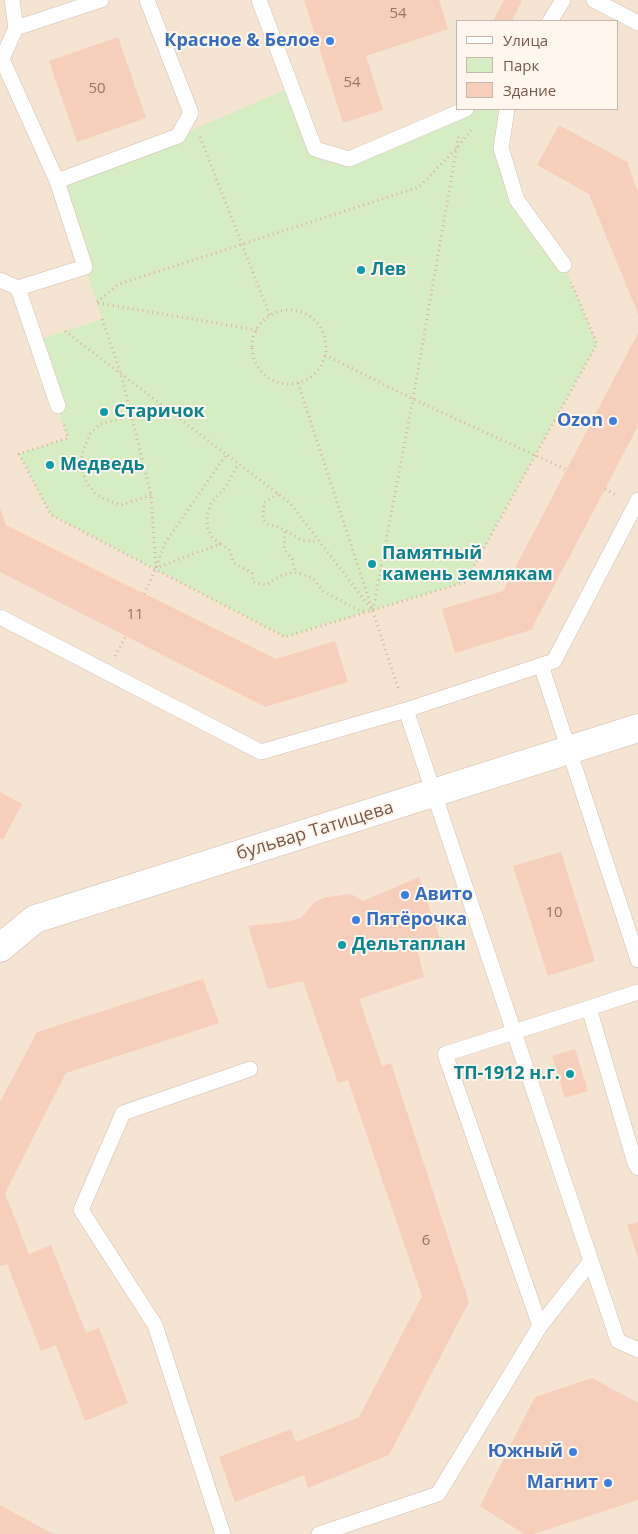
<!DOCTYPE html>
<html>
<head>
<meta charset="utf-8">
<style>
  body { margin:0 }
  #map { position:relative; width:638px; height:1534px; overflow:hidden; background:#fef3e6; font-family:"Open Sans",sans-serif }
  canvas { display:block }
  .legend { position:absolute; left:456px; top:20px; width:162px; height:90px; box-sizing:border-box; background:#fff7ed; border:1px solid #c9b7ab; margin:0; padding:6px 9px; list-style:none; font-size:15px; color:#795748 }
  .legend li { display:flex; align-items:center; gap:10px; height:25px }
  .legend b { width:25px; border:1px solid #c9b7ab }
</style>
</head>
<body>
<div id="map">
<canvas width="638" height="1534"></canvas>
<ul class="legend">
<li><b style="height:6px;background:#fff"></b>Улица</li>
<li><b style="height:14px;background:#d6edc3"></b>Парк</li>
<li><b style="height:14px;background:#f5cfbb"></b>Здание</li>
</ul>
</div>
<script>
const ctx = document.querySelector('canvas').getContext('2d');
ctx.lineJoin = 'round';
function fillPath(path, color) { ctx.fillStyle = color; ctx.fill(path, 'evenodd'); }
const shape = rows => new Path2D(rows.map(r => 'M' + r).join(''));
function strokePath(path, color, width, dash) { ctx.strokeStyle = color; ctx.lineWidth = width; ctx.lineCap = dash ? 'butt' : 'round'; ctx.setLineDash(dash || []); ctx.stroke(path); }
function write(font, color, halo, rows, align = 'center') {
  ctx.font = font + ' "Open Sans",sans-serif'; ctx.lineWidth = 4; ctx.setLineDash([]); ctx.textBaseline = 'middle'; ctx.strokeStyle = halo; ctx.fillStyle = color; for (const [text, x, y, turn = 0] of rows) {
    ctx.save(); ctx.translate(x, y); ctx.rotate((+turn || 0) * Math.PI / 180); ctx.textAlign = isNaN(turn) ? turn : align; if (halo) ctx.strokeText(text, 0, 0); ctx.fillText(text, 0, 0); ctx.restore();
  }
}
const residential = shape([
  [0,0,638,0,638,1534,0,1534],
  [457,21,617,21,617,109,457,109]
]);
const green = shape([
  [292,87,315,148,349,159,466,109,497,109,501,148,517,200,564,265,597,344,465,582,285,637,51,515,19,454,68,438,35,341,102,319,57,181,178,136]
]);
const building = shape([
  [304,0,439,0,448,29,366,56,383,110,343,123],
  [504,0,522,0,512,21,493,21],
  [118,37,146,118,77,142,49,61],
  [559,125,627,162,638,192,638,314,589,194,537,165],
  [638,333,638,426,531,630,455,653,442,609,503,591],
  [0,508,6,525,276,659,335,641,348,682,265,707,0,572],
  [0,792,22,804,3,840,0,838],
  [561,852,595,961,548,976,513,866],
  [419,877,441,941,417,949,424,977,359,999,382,1066,391,1063,469,1302,389,1455,308,1488,304,1475,235,1502,219,1457,291,1429,296,1442,359,1417,422,1296,348,1080,338,1083,303,981,268,989,248,926,285,922,301,918,315,902,326,897,351,894,363,901],
  [203,979,219,1023,66,1073,5,1193,29,1254,51,1245,86,1333,99,1328,128,1403,85,1421,56,1345,41,1351,7,1264,0,1266,0,1102,37,1032],
  [575,1049,588,1091,565,1098,552,1056],
  [638,1222,638,1258,627,1225],
  [592,1378,638,1403,638,1500,534,1534,524,1534,480,1506,535,1397],
  [0,1505,53,1534,0,1534]
]);
const path = shape([
  [200,137,270,316],
  [97,302,119,284,419,187,456,149,471,130],
  [98,303,257,330],
  '252 347a37 37 0 1 1 74 0a37 37 0 1 1-74 0Z',
  [102,319,121,374,151,495,156,568,220,544,229,549,234,563,252,573,253,582,266,585,282,575,295,572,313,578,323,591,360,611,367,611],
  [65,331,290,503,372,610],
  [325,355,413,399,567,470],
  [298,383,399,691],
  [64,425,68,438,19,454,51,515,285,637,465,582,597,344,571,282],
  [605,489,618,496],
  [278,494,264,502,263,519,267,524,280,527,285,531,284,549,292,559,295,572],
  [151,495,121,505,104,499,95,493,86,482,81,465,82,454,90,434,100,424,132,416,160,405],
  [286,531,301,540,318,542],
  [220,544,212,537,207,527,207,517,211,503,225,488,238,464],
  [144,594,156,568,165,543,226,455],
  [373,610,413,399,459,134],
  [115,656,126,636]
]);
const service = shape([
  [259,0,315,149,349,159,466,109],
  [594,0,638,23],
  [550,21,563,0],
  [16,28,101,0],
  [507,109,501,148,517,200,564,265],
  [57,181,178,136,191,113,147,0],
  [0,280,18,288,85,267,57,181,2,59,16,28,12,0],
  [18,288,58,406],
  [0,617,261,752,406,710,554,661,638,500],
  [541,665,638,960],
  [406,710,514,1032,589,1008,635,1163,638,1168],
  [589,1008,638,992],
  [540,1326,591,1261],
  [223,1534,155,1325,81,1210,123,1113,250,1069],
  [319,1534,438,1494,540,1326,445,1054,514,1032,618,1341,638,1350]
]);
const minor = shape([
  [0,948,35,919,638,728]
]);
const markers = [
  [330,41,5,"#3f7fe0"],
  [361,270,5,"#0f9aa8"],
  [104,412,5,"#0f9aa8"],
  [613,421,5,"#3f7fe0"],
  [50,465,5,"#0f9aa8"],
  [372,564,5,"#0f9aa8"],
  [405,895,5,"#3f7fe0"],
  [356,920,5,"#3f7fe0"],
  [342,945,5,"#0f9aa8"],
  [570,1074,5,"#0f9aa8"],
  [573,1452,5,"#3f7fe0"],
  [608,1483,5,"#3f7fe0"]
];
const numberNames = [
  ["54",398,14],
  ["54",352,83],
  ["50",97,89],
  ["11",135,615],
  ["10",554,913],
  ["6",426,1241]
];
const shopNames = [
  ["Красное & Белое",320,41],
  ["Ozon",603,421],
  ["Авито",415,895,"left"],
  ["Пятёрочка",366,920,"left"],
  ["Южный",563,1452],
  ["Магнит",598,1483]
];
const cultureNames = [
  ["Лев",371,270],
  ["Старичок",114,412],
  ["Медведь",60,465],
  ["Памятный",382,554],
  ["камень землякам",382,575],
  ["Дельтаплан",352,945],
  ["ТП-1912 н.г.",560,1074,"right"]
];
const streetNames = [
  ["бульвар Татищева",315,831,-17]
];
fillPath(residential, '#f6e4d3');
fillPath(green, '#d6edc3');
fillPath(building, '#f5cfbb');
strokePath(service, '#d3bcad', 16);
strokePath(minor, '#d3bcad', 29);
strokePath(path, '#dab29e', 3, [1, 4]);
strokePath(service, '#fff', 15);
strokePath(minor, '#fff', 28);
for (const [x, y, r, color] of markers) { const dot = new Path2D(); dot.arc(x, y, r, 0, 2 * Math.PI); ctx.fillStyle = color; ctx.fill(dot); strokePath(dot, '#fff7ed', 2); }
write('15px', '#987565', null, numberNames);
write('bold 18px', '#366cbe', '#fff7ed', shopNames, 'right');
write('bold 18px', '#0d838f', '#fff7ed', cultureNames, 'left');
write('18px', '#795748', '#fff7ed', streetNames);
</script>
</body>
</html>
